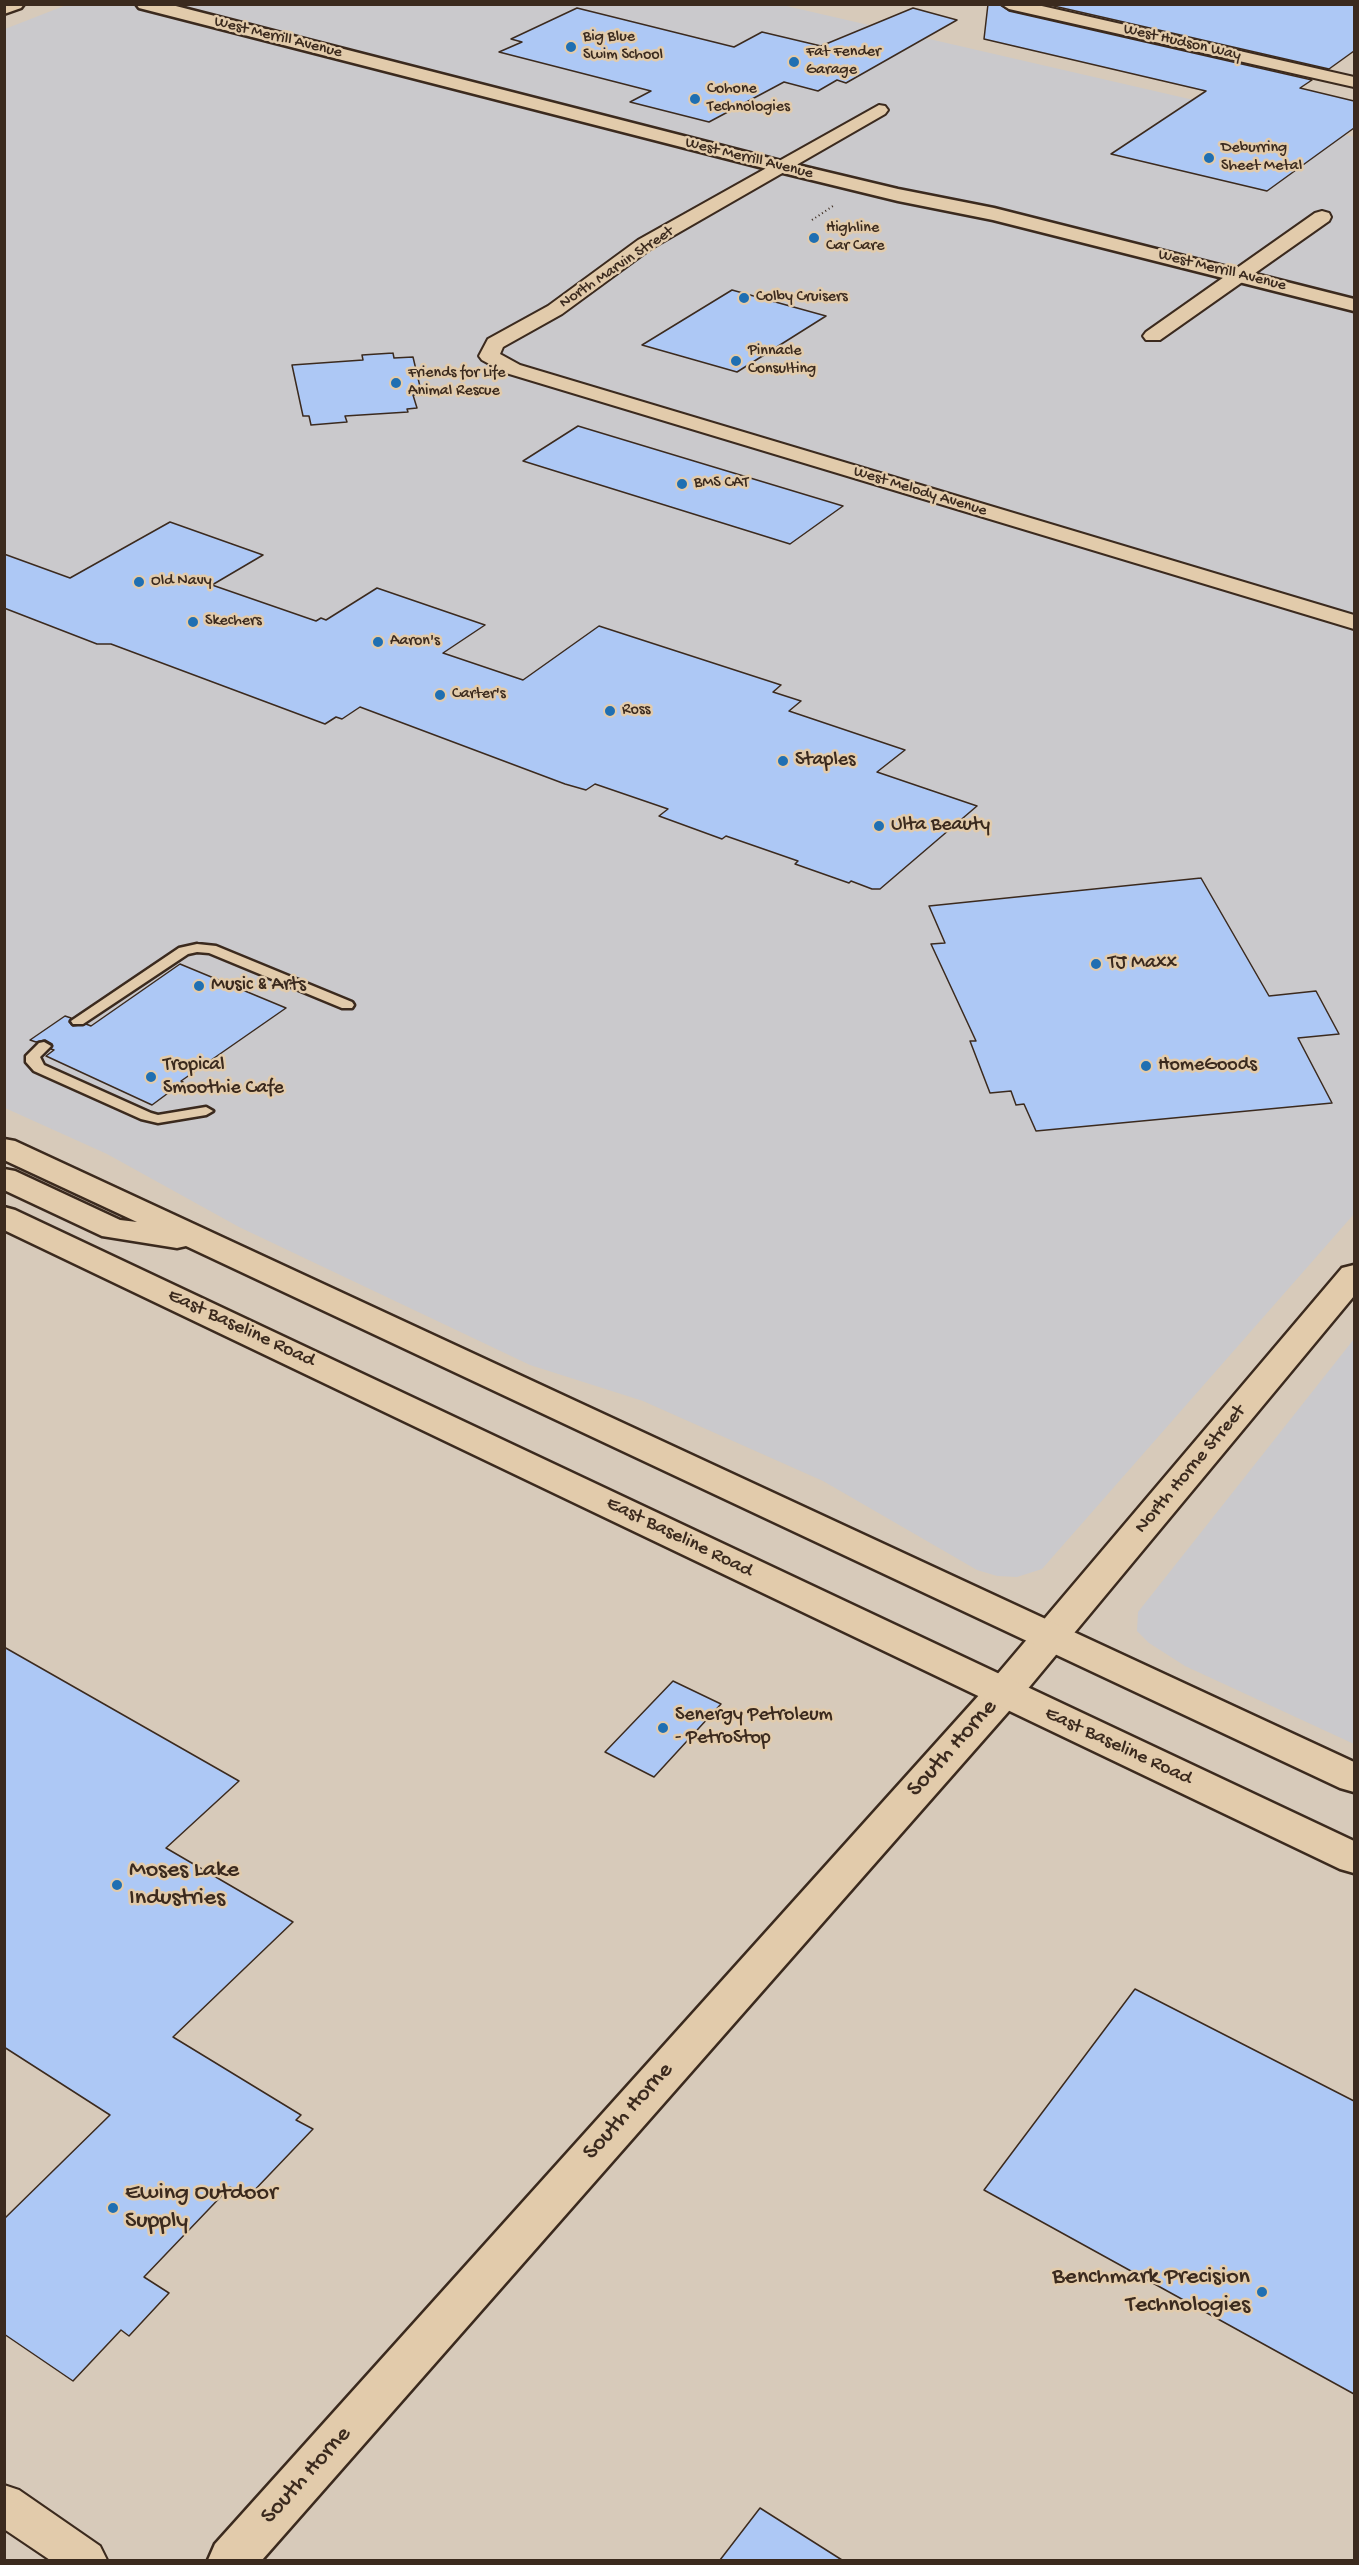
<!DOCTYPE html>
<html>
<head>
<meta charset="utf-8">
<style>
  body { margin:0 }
  #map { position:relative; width:1359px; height:2565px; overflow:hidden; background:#d7caba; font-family:"Gochi Hand",sans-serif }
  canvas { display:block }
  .frame { position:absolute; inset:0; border:6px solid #3b2a1e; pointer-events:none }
</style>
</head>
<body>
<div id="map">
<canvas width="1359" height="2565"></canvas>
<div class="frame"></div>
</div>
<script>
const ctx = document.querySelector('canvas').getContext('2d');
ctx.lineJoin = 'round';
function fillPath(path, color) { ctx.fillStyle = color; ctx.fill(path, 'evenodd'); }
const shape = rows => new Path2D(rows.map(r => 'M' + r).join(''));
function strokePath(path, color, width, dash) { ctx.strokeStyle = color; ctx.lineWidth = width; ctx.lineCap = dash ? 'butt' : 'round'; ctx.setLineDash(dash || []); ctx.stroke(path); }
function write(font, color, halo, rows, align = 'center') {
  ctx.font = font + ' "Gochi Hand",sans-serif'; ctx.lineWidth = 5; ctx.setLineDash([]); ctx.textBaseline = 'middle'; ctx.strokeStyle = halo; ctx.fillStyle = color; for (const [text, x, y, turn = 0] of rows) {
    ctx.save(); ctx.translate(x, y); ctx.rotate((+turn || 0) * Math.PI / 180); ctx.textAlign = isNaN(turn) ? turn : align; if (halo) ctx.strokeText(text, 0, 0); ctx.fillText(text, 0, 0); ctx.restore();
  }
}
const built = shape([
  [69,4,782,5,1354,137,1354,1214,1042,1569,1017,1577,997,1576,977,1570,823,1481,643,1401,530,1365,239,1227,107,1154,5,1108,5,29],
  [1354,1339,1354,1744,1185,1666,1149,1643,1137,1631,1138,1612]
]);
const building = shape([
  [988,4,999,4,1009,11,1312,80,1300,88,1354,101,1354,128,1267,191,1111,154,1206,91,984,39,988,4],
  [1045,4,1354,4,1354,51,1329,69,1045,4],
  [577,8,734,47,762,32,821,46,913,8,957,20,846,83,837,80,818,91,784,82,709,122,630,102,651,91,499,52,522,42,511,39,577,8],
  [732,290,826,316,737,372,642,345,732,290],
  [393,353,394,358,413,357,422,395,413,395,417,408,407,409,408,412,345,416,347,422,311,425,309,416,303,416,292,365,363,360,362,355,393,353],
  [578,426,843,506,790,544,523,461,578,426],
  [170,522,263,555,212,585,316,621,321,618,326,620,377,588,485,625,443,653,523,680,599,626,781,685,773,692,801,701,789,711,905,750,877,772,977,806,880,889,872,889,851,881,849,883,795,864,798,861,726,836,722,839,659,816,668,809,595,784,586,790,565,784,360,707,342,719,336,717,325,724,111,644,97,644,4,608,4,554,70,578,170,522],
  [1201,878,1269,996,1316,991,1339,1034,1298,1038,1332,1103,1036,1131,1024,1104,1016,1105,1011,1091,990,1093,970,1041,976,1041,931,944,945,943,929,906,1201,878],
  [180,964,286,1008,181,1081,183,1082,152,1105,46,1056,54,1050,51,1049,52,1044,45,1040,36,1042,30,1040,65,1016,71,1018,69,1022,73,1026,86,1024,91,1026,180,964],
  [4,1647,239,1781,166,1848,293,1922,173,2037,301,2115,296,2120,313,2129,248,2197,230,2187,144,2277,169,2293,129,2336,121,2330,73,2381,4,2334,4,2219,110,2115,4,2047,4,1647],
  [673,1681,721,1704,654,1777,605,1752,673,1681],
  [1135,1989,1354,2101,1354,2394,984,2190,1135,1989],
  [760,2508,842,2560,720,2560,760,2508]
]);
const path = shape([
  [812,220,833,206]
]);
const service = shape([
  [197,944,216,946,352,1002,354,1005,352,1008,342,1008,209,953,197,952,188,954,83,1024,73,1024,71,1021,179,948,197,944],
  [44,1042,51,1046,40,1057,44,1065,151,1113,158,1115,206,1107,213,1111,206,1115,158,1123,141,1119,34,1071,26,1062,26,1056,39,1043,44,1042]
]);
const minor = shape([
  [1001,4,1033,4,1354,77,1354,87,1009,9,1001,4],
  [879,105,885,106,888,110,885,114,652,248,562,314,503,347,500,354,520,365,1354,615,1354,629,506,373,482,360,479,356,488,339,548,306,638,240,879,105],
  [1322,211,1329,213,1331,217,1329,221,1160,340,1146,340,1143,336,1146,332,1315,213,1322,211],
  [4,2485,19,2490,100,2546,107,2560,50,2560,4,2529,4,2485]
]);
const tertiary = shape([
  [136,4,168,4,785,162,898,189,994,208,1354,299,1354,311,993,220,898,201,775,171,139,8,136,4],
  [1354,1265,1354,1296,1016,1703,262,2560,208,2560,215,2544,990,1683,1342,1268,1354,1265]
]);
const secondary = shape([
  [4,4,24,4,21,8,4,14,4,4]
]);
const primary = shape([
  [4,1139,15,1141,1354,1762,1354,1792,1340,1788,186,1246,177,1248,102,1236,4,1190,4,1169,15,1171,120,1220,137,1222,4,1160,4,1139],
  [4,1207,15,1210,1354,1841,1354,1873,1340,1869,4,1230,4,1207]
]);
const markers = [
  [571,47,6,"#1f6fb2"],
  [794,62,6,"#1f6fb2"],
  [695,99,6,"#1f6fb2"],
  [1209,158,6,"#1f6fb2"],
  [814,238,6,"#1f6fb2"],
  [744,298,6,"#1f6fb2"],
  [736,361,6,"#1f6fb2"],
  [396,383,6,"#1f6fb2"],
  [682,484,6,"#1f6fb2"],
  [139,582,6,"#1f6fb2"],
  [193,622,6,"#1f6fb2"],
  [378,642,6,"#1f6fb2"],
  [440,695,6,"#1f6fb2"],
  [610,711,6,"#1f6fb2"],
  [783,761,6,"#1f6fb2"],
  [879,826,6,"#1f6fb2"],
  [1096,964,6,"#1f6fb2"],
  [199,986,6,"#1f6fb2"],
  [1146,1066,6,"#1f6fb2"],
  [151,1077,6,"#1f6fb2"],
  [663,1728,6,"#1f6fb2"],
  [117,1885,6,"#1f6fb2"],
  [113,2208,6,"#1f6fb2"],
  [1262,2292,6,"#1f6fb2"]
];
const farStreetnames = [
  ["West Merrill Avenue",278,38,14],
  ["West Hudson Way",1182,43,13],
  ["West Merrill Avenue",749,159,14],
  ["North Marvin Street",617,268,-34],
  ["West Merrill Avenue",1222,271,14],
  ["West Melody Avenue",920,492,17]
];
const farPoinames = [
  ["Big Blue",583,38],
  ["Swim School",583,56],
  ["Fat Fender",806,53],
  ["Garage",806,71],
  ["Cohone",707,90],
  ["Technologies",707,108],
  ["Deburring",1221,149],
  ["Sheet Metal",1221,167],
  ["Highline",826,229],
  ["Car Care",826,247],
  ["Colby Cruisers",756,298],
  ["Pinnacle",748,352],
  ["Consulting",748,370],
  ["Friends for Life",408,374],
  ["Animal Rescue",408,392],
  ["BMS CAT",694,484],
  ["Old Navy",151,582],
  ["Skechers",205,622],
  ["Aaron's",390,642],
  ["Carter's",452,695],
  ["Ross",622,711]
];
const poiNames = [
  ["Staples",795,761],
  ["Ulta Beauty",891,826],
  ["TJ Maxx",1108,964],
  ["Music & Arts",211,986],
  ["Tropical",163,1066],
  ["Smoothie Cafe",163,1089],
  ["HomeGoods",1158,1066],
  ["Senergy Petroleum",675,1716],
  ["- PetroStop",675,1739]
];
const streetNames = [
  ["East Baseline Road",241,1329,25],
  ["North Horne Street",1191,1470,-50],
  ["East Baseline Road",679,1538,26],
  ["East Baseline Road",1118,1747,25]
];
const nearStreetnames = [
  ["South Horne",953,1749,-48],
  ["South Horne",629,2112,-48],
  ["South Horne",307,2476,-48]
];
const nearPoinames = [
  ["Moses Lake",129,1871],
  ["Industries",129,1899],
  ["Ewing Outdoor",125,2194],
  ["Supply",125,2222],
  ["Benchmark Precision",1250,2278,"right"],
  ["Technologies",1250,2306,"right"]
];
fillPath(built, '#cac9cc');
fillPath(building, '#adc8f5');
strokePath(building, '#3b2a1e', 1.5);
strokePath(service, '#3b2a1e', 5);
strokePath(minor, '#3b2a1e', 4);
strokePath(tertiary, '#3b2a1e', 5);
strokePath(secondary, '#3b2a1e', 5);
strokePath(primary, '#3b2a1e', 5);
strokePath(path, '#3b2a1e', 2, [1, 3]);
fillPath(service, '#e2cbab');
fillPath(minor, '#e2cbab');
fillPath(tertiary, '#e2cbab');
fillPath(secondary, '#e2cbab');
fillPath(primary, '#e2cbab');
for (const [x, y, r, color] of markers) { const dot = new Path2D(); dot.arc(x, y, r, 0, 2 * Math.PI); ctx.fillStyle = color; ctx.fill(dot); strokePath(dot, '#e2cbab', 2); }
write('16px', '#3b2a1e', '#e2cbab', farStreetnames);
write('16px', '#3b2a1e', '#e2cbab', farPoinames, 'left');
write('20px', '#3b2a1e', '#e2cbab', poiNames, 'left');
write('20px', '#3b2a1e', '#e2cbab', streetNames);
write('24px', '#3b2a1e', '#e2cbab', nearStreetnames);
write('24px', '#3b2a1e', '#e2cbab', nearPoinames, 'left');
</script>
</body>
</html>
